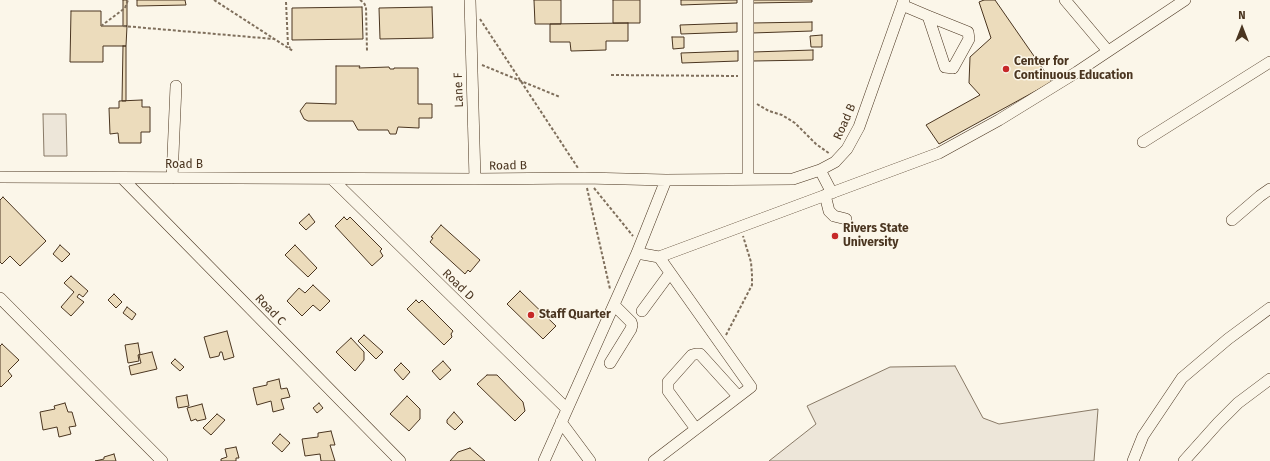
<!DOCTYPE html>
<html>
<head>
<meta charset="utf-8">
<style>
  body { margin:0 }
  #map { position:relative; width:1270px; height:461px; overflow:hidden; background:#fbf6e9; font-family:"Fira Sans",sans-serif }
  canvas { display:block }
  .north { position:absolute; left:1222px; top:8px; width:40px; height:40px; -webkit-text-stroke:3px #fbf6e9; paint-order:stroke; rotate:0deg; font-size:11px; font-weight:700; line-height:16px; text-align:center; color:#4a3520 }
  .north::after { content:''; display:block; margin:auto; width:14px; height:18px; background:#4a3520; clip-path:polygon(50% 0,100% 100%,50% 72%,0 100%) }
</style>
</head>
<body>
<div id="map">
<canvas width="1270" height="461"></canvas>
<div class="north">N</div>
</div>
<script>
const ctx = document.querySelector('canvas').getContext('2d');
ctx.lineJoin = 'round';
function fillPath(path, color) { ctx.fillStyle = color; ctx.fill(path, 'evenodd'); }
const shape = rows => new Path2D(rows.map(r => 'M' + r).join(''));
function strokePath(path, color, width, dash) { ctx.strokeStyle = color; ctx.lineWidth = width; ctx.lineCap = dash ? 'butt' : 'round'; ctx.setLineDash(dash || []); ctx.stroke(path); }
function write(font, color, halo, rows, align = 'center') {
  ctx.font = font + ' "Fira Sans",sans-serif'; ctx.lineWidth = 3; ctx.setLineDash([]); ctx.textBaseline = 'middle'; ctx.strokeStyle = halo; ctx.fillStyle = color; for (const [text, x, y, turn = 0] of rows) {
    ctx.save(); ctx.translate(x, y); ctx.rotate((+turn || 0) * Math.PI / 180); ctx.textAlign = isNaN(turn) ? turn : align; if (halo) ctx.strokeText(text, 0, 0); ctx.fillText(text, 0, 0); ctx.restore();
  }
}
const green = shape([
  [43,114,66,114,67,156,44,156,43,114],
  [955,366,983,418,999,424,1098,409,1094,461,769,461,816,424,807,406,890,367,955,366]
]);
const building = shape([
  [123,0,127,0,127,26,123,26,123,0],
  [137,0,185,0,186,5,137,6,137,0],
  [534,0,561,0,561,24,535,24,534,0],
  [613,0,640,0,640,23,613,23,613,0],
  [681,0,737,0,737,3,681,5,681,0],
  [752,0,812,0,812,2,753,3,752,0],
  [984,0,995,0,1052,82,939,144,926,125,980,95,969,83,970,57,991,38,979,2,984,0],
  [362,7,363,39,292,40,292,8,362,7],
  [432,7,433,38,380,39,379,8,432,7],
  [71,11,101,11,101,26,127,26,126,46,103,46,103,62,70,62,71,11],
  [812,22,812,31,752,33,752,23,812,22],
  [628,23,628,41,606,41,606,50,571,51,570,42,550,42,550,24,628,23],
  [737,23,737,32,681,34,680,25,737,23],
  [822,35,822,47,811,47,810,36,822,35],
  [672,37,684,37,684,48,673,49,672,37],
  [123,46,126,46,126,101,122,101,123,46],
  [813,50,813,60,753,61,753,52,813,50],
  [738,51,738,61,682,63,681,53,738,51],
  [336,66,360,66,359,68,389,67,390,69,394,69,394,68,418,68,418,104,432,104,432,118,419,118,419,128,398,127,396,134,390,134,388,130,358,130,353,121,308,121,304,119,300,111,306,103,336,104,336,66],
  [142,100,142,107,150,107,150,132,141,132,141,143,119,143,118,133,110,134,109,108,119,108,119,101,142,100],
  [3,197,46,241,20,266,10,256,2,264,0,262,0,200,3,197],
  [309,214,315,222,306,230,299,223,309,214],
  [344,217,347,220,350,217,382,249,380,251,383,256,372,266,335,226,344,217],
  [441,225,480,260,470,272,468,270,465,274,430,242,433,238,431,237,441,225],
  [60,245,70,254,62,262,53,254,60,245],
  [295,245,317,268,308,277,285,255,295,245],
  [71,276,88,291,83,297,79,294,77,297,84,302,71,316,61,307,74,292,64,283,71,276],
  [313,285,330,301,320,311,313,305,302,316,287,301,299,288,305,293,313,285],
  [520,291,556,326,543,339,507,304,520,291],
  [114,294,122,302,116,308,108,300,114,294],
  [416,300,419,303,422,300,453,331,451,334,452,337,444,345,407,309,416,300],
  [127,307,136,314,132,320,123,313,127,307],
  [227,331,234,357,224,360,222,352,220,352,219,356,210,358,204,337,227,331],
  [364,335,383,352,376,359,358,341,364,335],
  [351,338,364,352,364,360,355,371,336,352,351,338],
  [138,343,140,354,138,355,139,361,128,363,125,345,138,343],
  [2,344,19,360,8,371,12,376,1,387,0,386,0,346,2,344],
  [152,352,157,369,131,375,129,366,141,363,139,355,152,352],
  [175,359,184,367,180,371,171,363,175,359],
  [443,361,451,370,440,380,432,371,443,361],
  [401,363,410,372,403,380,394,370,401,363],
  [487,375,497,375,523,402,525,411,515,421,477,384,487,375],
  [279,379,281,389,287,388,290,397,281,399,284,409,273,412,271,401,257,405,253,388,267,385,267,382,279,379],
  [187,395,189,406,178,408,176,397,187,395],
  [407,396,420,409,420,419,409,431,390,414,407,396],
  [65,403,68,412,72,412,76,426,69,427,71,434,59,437,57,427,43,430,40,412,55,409,54,406,65,403],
  [319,403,323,408,317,413,313,408,319,403],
  [202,404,206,419,197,421,196,419,191,421,187,408,202,404],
  [454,412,463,422,455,430,447,423,447,420,454,412],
  [217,414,225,420,211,435,203,428,217,414],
  [331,431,335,445,330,445,335,461,321,461,320,454,305,456,302,439,318,437,318,433,331,431],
  [280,434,290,443,282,452,272,443,280,434],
  [236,447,239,458,236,458,236,461,221,461,221,459,227,457,225,449,236,447],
  [470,448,485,461,450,461,458,452,470,448],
  [114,454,116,461,95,461,104,459,104,457,114,454]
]);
const path = shape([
  [214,0,293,51],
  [360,0,364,3,366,7,367,51],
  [286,2,288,45,290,48],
  [480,19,578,168],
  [101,26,125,8,128,0],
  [123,26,274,39],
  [482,65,560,97],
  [611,75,738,76],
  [757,104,769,111,782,115,795,123,816,144,830,154],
  [587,188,610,289],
  [594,188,633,236],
  [726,335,752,285,752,275,751,262,743,236]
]);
const minor = shape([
  [470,0,475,179],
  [748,0,748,179],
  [1065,0,1108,51],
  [902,5,928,16,968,32,969,39,953,68,945,67,928,16],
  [1143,142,1270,62],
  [820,170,832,193],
  [0,177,475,179,585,178,666,180,793,179,820,170,835,162,847,149,859,127,904,0],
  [122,178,400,461],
  [172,178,176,86],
  [332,179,567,409],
  [825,195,829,211,834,216,846,219],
  [1232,220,1260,196,1270,189],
  [637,253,659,257,939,153,999,120,1077,72,1185,0],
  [0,298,162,461],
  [642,311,670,273],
  [610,363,631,329,632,325,631,322,614,305],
  [561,422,590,461],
  [696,429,668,391,668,382,692,355,696,354,700,354,738,396],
  [544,461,637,253,666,180],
  [654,461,751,387,659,257],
  [1133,461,1143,436,1182,378,1228,339,1270,308],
  [1184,461,1218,423,1238,403,1270,379]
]);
const markers = [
  [1006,69,4,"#c62828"],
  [835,236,4,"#c62828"],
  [531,315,4,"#c62828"]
];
const poiNames = [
  ["Center for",1014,62],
  ["Continuous Education",1014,76],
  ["Rivers State",843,229],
  ["University",843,243],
  ["Staff Quarter",539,315]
];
const streetNames = [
  ["Lane F",459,90,-92],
  ["Road B",845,122,-66],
  ["Road B",184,165],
  ["Road B",508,166,-1],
  ["Road D",458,285,44],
  ["Road C",270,310,46]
];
fillPath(green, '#ede6d9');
strokePath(green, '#887966', 1);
fillPath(building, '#ecdcbc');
strokePath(building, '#4a3520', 1);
strokePath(minor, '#4a3520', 12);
strokePath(path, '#7f6f5c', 2, [3, 2]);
strokePath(minor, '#fbf6e9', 11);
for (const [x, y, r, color] of markers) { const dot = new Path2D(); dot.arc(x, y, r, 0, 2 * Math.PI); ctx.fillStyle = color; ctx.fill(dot); strokePath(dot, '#fbf6e9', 1.5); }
write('bold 12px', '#4a3520', '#fbf6e9', poiNames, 'left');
write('12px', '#4a3520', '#fbf6e9', streetNames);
</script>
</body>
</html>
